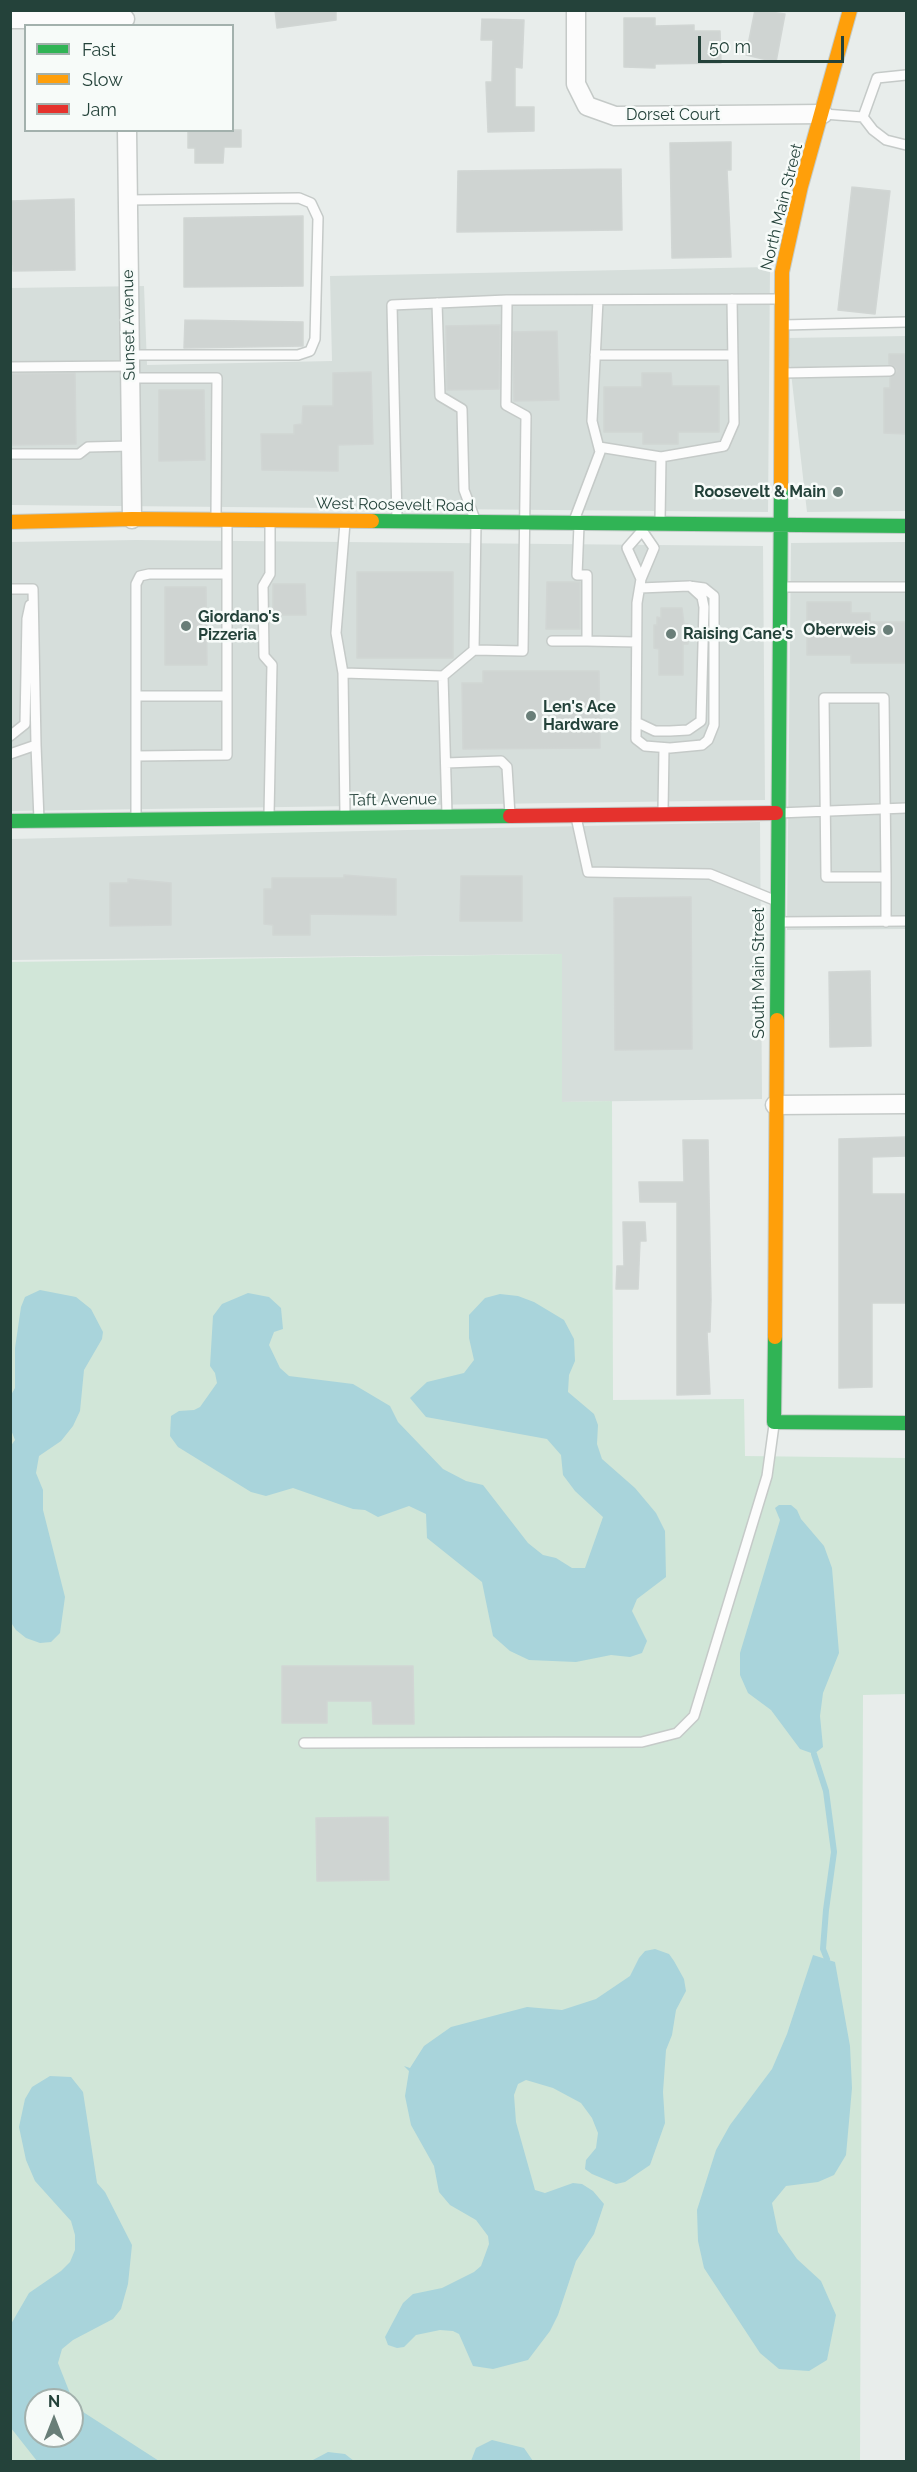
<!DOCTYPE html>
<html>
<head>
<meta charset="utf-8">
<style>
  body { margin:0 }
  #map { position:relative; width:917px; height:2472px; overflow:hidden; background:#e8edeb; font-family:Raleway,sans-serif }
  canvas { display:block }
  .frame { position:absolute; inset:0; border:12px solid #24423a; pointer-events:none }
  .legend { position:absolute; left:24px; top:24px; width:210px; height:108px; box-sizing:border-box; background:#f7fbf9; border:2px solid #a3b1ad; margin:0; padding:8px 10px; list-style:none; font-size:18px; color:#24423a }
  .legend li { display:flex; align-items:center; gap:12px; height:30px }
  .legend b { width:30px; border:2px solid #a3b1ad }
  .north { position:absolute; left:24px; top:2388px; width:60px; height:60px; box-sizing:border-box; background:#f7fbf9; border:2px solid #a3b1ad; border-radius:50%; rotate:0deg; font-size:16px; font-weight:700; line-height:24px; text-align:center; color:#24423a }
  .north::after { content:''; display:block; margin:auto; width:21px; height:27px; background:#697e78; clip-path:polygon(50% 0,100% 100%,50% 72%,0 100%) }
  .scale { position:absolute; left:698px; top:36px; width:146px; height:27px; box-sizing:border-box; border:3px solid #24423a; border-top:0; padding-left:8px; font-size:18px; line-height:21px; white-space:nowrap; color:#24423a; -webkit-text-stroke:4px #f7fbf9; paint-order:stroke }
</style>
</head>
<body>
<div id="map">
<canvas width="917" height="2472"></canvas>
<div class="frame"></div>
<ul class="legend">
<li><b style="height:8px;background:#30b455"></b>Fast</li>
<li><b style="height:8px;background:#ff9f0a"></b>Slow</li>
<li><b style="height:8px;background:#e5322d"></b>Jam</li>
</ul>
<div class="north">N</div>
<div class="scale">50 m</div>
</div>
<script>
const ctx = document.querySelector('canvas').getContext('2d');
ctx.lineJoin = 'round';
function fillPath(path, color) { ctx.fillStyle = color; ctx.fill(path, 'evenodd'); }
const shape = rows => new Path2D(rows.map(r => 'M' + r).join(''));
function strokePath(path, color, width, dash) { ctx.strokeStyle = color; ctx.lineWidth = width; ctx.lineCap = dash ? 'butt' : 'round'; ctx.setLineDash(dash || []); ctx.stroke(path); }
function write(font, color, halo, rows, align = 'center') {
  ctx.font = font + ' Raleway,sans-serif'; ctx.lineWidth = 5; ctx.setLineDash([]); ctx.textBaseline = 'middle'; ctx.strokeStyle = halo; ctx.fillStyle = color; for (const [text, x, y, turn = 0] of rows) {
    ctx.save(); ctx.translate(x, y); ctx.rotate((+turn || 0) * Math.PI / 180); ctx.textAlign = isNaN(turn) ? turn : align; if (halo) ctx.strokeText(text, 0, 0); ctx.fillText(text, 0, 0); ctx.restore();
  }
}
const built = shape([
  [770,267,768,512,11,505,10,288,144,286,147,365,332,361,330,276],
  [906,336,906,511,807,512,787,338],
  [136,540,763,546,765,800,11,811,10,542],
  [906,542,906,929,787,930,791,543],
  [760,822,762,1099,562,1102,562,954,11,960,10,839]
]);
const green = shape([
  [562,954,562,1102,612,1101,613,1400,744,1399,745,1456,906,1458,906,1694,863,1695,860,2461,11,2461,10,962],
  [36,2400,72,2400,72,2436,36,2436]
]);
const water = shape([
  [40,1290,76,1297,91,1309,103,1332,102,1339,84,1370,80,1411,73,1426,61,1441,39,1456,36,1473,43,1490,43,1510,65,1597,60,1633,51,1642,40,1643,26,1638,16,1630,10,1621,10,1447,15,1440,11,1430,11,1395,15,1388,15,1348,21,1307,25,1297],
  [248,1293,269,1297,281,1308,283,1329,274,1332,269,1345,280,1368,289,1376,353,1384,390,1406,398,1422,443,1469,466,1481,483,1485,528,1543,543,1555,556,1558,572,1568,585,1568,603,1517,575,1491,563,1475,561,1455,547,1439,426,1417,410,1398,427,1382,464,1373,474,1360,469,1338,469,1315,485,1298,500,1294,518,1296,534,1302,564,1320,574,1339,575,1361,569,1375,568,1392,594,1414,598,1425,597,1444,602,1459,635,1488,656,1513,665,1531,666,1577,637,1599,632,1611,647,1641,642,1653,630,1657,611,1655,576,1662,529,1660,510,1651,493,1636,482,1582,427,1538,426,1514,409,1506,378,1517,365,1510,353,1509,293,1488,266,1496,251,1492,178,1447,170,1436,171,1416,179,1411,194,1410,200,1407,217,1383,215,1373,210,1366,213,1316,222,1304],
  [779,1505,791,1505,797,1510,801,1519,824,1546,832,1568,839,1653,823,1693,820,1716,823,1747,814,1754,800,1749,771,1710,748,1693,740,1675,740,1653,780,1520,775,1508],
  [655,1949,669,1954,674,1961,684,1979,686,1991,676,2010,672,2035,666,2050,663,2092,665,2123,650,2165,625,2182,616,2184,592,2174,585,2169,586,2160,596,2148,598,2133,592,2118,581,2103,553,2088,526,2080,518,2084,514,2095,516,2122,535,2190,545,2193,573,2183,582,2184,593,2191,604,2204,594,2234,576,2261,558,2315,550,2331,528,2360,493,2369,473,2366,459,2334,453,2331,440,2330,416,2335,404,2347,397,2348,388,2345,385,2337,403,2303,413,2294,442,2288,474,2272,481,2266,489,2244,488,2236,476,2220,450,2205,439,2192,434,2166,411,2125,405,2096,409,2071,404,2066,410,2068,424,2046,451,2027,527,2007,562,2010,596,1999,630,1976,639,1958,645,1951],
  [813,1955,835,1962,850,2046,852,2088,846,2155,834,2175,818,2182,786,2186,772,2203,778,2232,797,2259,821,2281,836,2315,827,2360,809,2371,779,2369,760,2353,704,2268,698,2241,697,2210,716,2150,730,2125,772,2069,787,2034],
  [50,2076,71,2077,83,2092,97,2183,105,2192,132,2245,128,2284,121,2309,113,2319,73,2340,62,2349,58,2363,73,2401,80,2410,159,2461,37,2461,11,2428,11,2324,29,2293,61,2271,70,2262,75,2250,75,2235,71,2221,35,2181,26,2160,19,2127,25,2099,32,2087],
  [36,2400,72,2400,72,2436,36,2436],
  [492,2440,524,2448,533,2461,471,2461,476,2448],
  [328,2452,345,2454,354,2461,311,2461]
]);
const stream = shape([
  [814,1754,826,1791,834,1852,826,1910,823,1949,827,1959]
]);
const building = shape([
  [275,10,336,10,336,20,277,28,275,10],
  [755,10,785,14,776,62,746,55,755,10],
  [624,18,655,18,655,26,694,25,694,31,720,31,721,63,655,64,655,68,624,67,624,18],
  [482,19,524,20,522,68,515,67,515,107,534,107,534,131,488,132,486,82,492,82,493,40,481,40,482,19],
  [188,130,241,130,241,147,224,147,223,163,195,163,195,148,188,148,188,130],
  [731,142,731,170,727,170,731,257,672,258,670,143,731,142],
  [621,169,622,230,457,232,458,171,621,169],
  [852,187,890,191,875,314,838,310,852,187],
  [74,199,75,270,13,271,11,201,74,199],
  [303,216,303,286,184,287,184,218,303,216],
  [185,320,303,322,303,346,184,348,185,320],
  [500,325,499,389,447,390,446,326,500,325],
  [557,331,559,400,514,401,513,332,557,331],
  [889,354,906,354,906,434,884,433,884,388,890,388,890,378,897,371,895,367,889,364,889,354],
  [371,372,373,444,338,445,338,471,262,470,261,434,294,434,294,425,302,424,303,406,333,406,333,373,371,372],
  [75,373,76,444,10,445,10,374,75,373],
  [642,373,671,373,672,386,719,386,719,432,678,432,678,444,643,444,643,432,604,432,604,387,642,387,642,373],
  [159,390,204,390,205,460,159,461,159,390],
  [357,572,453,572,453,658,357,658,357,572],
  [547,582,580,582,580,629,546,629,547,582],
  [273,584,305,584,306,615,273,615,273,584],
  [165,587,206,587,207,665,165,665,165,587],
  [807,602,851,602,851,613,870,613,870,622,906,622,906,663,851,663,851,655,807,655,807,602],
  [661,608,682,608,684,624,688,624,688,644,683,644,683,675,659,675,659,649,654,648,654,625,657,625,657,617,661,618,661,608],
  [483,671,599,671,600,748,463,749,462,683,483,683,483,671],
  [344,875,396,879,396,915,310,914,310,935,273,935,273,925,264,924,264,889,272,889,272,878,344,878,344,875],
  [461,876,522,876,522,921,460,921,461,876],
  [128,879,171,883,171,925,110,926,110,883,128,883,128,879],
  [691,897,692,1049,615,1050,614,898,691,897],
  [870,971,871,1046,830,1047,829,972,870,971],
  [906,1137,906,1156,872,1157,872,1194,906,1194,906,1303,872,1303,872,1387,839,1388,839,1139,906,1137],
  [683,1140,708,1140,711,1300,710,1332,707,1332,710,1394,677,1395,677,1202,640,1202,639,1182,684,1182,683,1140],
  [623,1222,645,1222,646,1241,640,1241,638,1289,616,1289,617,1266,624,1266,623,1222],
  [282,1666,413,1666,414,1724,373,1724,372,1701,327,1701,327,1723,282,1723,282,1666],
  [388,1817,389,1880,317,1881,316,1818,388,1817]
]);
const lane = shape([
  [824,114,863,117,873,130,886,140,906,145],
  [863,117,877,78,906,75],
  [128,200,299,198,311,203,318,218,315,339,310,351,298,355,130,355],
  [437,303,440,396,462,409,464,490,476,522,474,650,523,651,526,416,506,405,507,300,779,299],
  [783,325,906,322],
  [595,355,733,355],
  [10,367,130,366],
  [783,373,890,371],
  [130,378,217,378,216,517],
  [599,447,661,457],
  [10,454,79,454,88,447,131,446],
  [575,518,600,452,592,421,598,300],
  [397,519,392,305,507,300],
  [660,521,661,457,724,446,734,423,732,299],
  [345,523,336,633,343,673,443,676,474,650],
  [579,525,577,575,587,575,587,641,636,642],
  [641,532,627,548,641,579],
  [783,587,906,587],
  [640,588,689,586,704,588,714,596,714,725,708,740,702,745,670,748,645,746,636,739,637,603,641,579,654,548,641,529],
  [10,589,33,589,36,745,10,754],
  [552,641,587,641],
  [343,673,345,815],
  [443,676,447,814],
  [136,696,227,696],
  [636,722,655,731,670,731,688,730,701,721,704,607,702,597,690,586],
  [10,736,25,724,27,619,30,605],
  [36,745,39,820],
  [136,756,136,584,140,576,149,574,227,574],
  [446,763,501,761,507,767,510,815],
  [663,811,664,748],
  [778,813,906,808],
  [269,815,272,665,264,656,263,586,270,574,270,523],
  [136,817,136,756,227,755,227,522],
  [576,817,588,872,710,874,774,900],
  [886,877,826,877,824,698,884,698,886,877,886,922],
  [779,922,906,921],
  [304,1743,642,1742,677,1733,694,1716,767,1476,774,1425]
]);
const street = shape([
  [576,10,576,84,587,106,615,116,823,114],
  [10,19,125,19],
  [127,130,132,519],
  [775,1105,906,1104]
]);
const fast = shape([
  [372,521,906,526],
  [10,821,510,816],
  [777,1020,781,487],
  [775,1337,774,1422,906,1423]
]);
const slow = shape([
  [781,487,782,272,801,186,850,10],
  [10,522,132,519,372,521],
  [775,1337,777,1020]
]);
const jam = shape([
  [510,816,776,813]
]);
const markers = [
  [838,492,6,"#697e78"],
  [186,626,6,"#697e78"],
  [888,630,6,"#697e78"],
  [671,634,6,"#697e78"],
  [531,716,6,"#697e78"]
];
const streetNames = [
  ["Dorset Court",673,115],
  ["North Main Street",782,207,-76],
  ["Sunset Avenue",129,325,-91],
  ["West Roosevelt Road",395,505,1],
  ["Taft Avenue",393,800,-1],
  ["South Main Street",759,973,-90]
];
const poiNames = [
  ["Roosevelt & Main",826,492,"right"],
  ["Giordano's",198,617],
  ["Pizzeria",198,635],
  ["Oberweis",876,630,"right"],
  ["Raising Cane's",683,634],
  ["Len's Ace",543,707],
  ["Hardware",543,725]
];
fillPath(built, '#d6dedb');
fillPath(green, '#d1e6d8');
fillPath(water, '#a9d4db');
strokePath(stream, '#a9d4db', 6);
fillPath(building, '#cfd4d2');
strokePath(building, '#d1d6d4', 1.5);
strokePath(lane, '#c5cac8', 12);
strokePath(street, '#c5cac8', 21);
strokePath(fast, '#c3cbc8', 16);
strokePath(slow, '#c3cbc8', 16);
strokePath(jam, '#c3cbc8', 16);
strokePath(lane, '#fcfcfc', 9);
strokePath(street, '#fcfcfc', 18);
strokePath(fast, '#30b455', 14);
strokePath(slow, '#ff9f0a', 14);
strokePath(jam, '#e5322d', 14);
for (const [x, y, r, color] of markers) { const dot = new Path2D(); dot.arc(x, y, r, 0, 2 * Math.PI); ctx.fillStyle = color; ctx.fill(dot); strokePath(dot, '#f7fbf9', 2); }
write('16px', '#24423a', '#f7fbf9', streetNames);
write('bold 16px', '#24423a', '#f7fbf9', poiNames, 'left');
</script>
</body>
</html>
